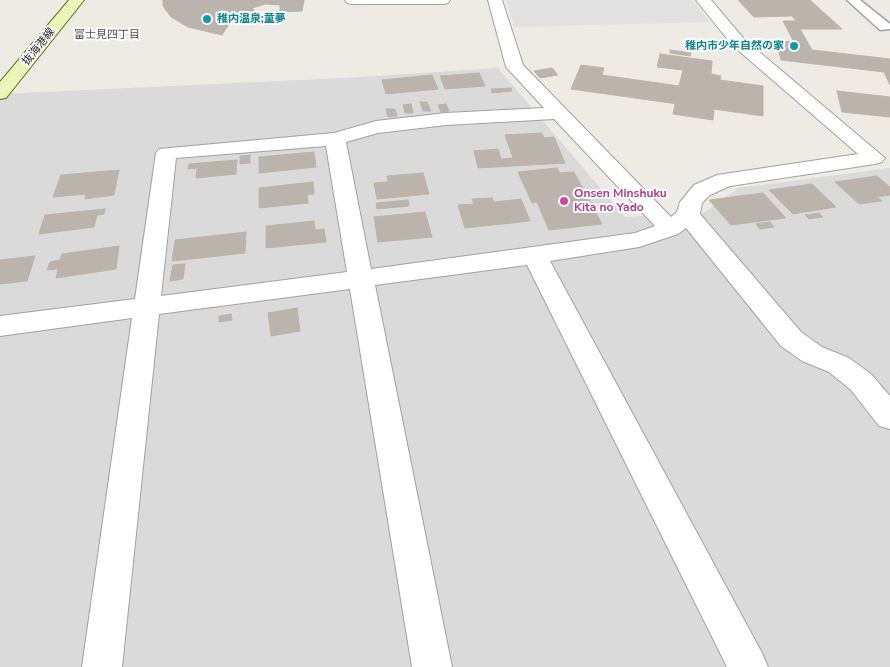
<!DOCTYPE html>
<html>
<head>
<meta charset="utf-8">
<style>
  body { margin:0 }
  canvas { display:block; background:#edebe3 }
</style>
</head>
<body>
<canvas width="890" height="667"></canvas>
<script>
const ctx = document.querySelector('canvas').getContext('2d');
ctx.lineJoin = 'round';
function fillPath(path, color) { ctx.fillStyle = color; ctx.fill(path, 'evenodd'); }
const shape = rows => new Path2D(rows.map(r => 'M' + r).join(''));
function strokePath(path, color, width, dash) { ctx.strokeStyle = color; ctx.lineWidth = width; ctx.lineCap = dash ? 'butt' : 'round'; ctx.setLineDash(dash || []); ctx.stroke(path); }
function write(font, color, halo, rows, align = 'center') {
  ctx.font = font + ' "Nunito Sans","Noto Sans JP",sans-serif'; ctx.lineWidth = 4; ctx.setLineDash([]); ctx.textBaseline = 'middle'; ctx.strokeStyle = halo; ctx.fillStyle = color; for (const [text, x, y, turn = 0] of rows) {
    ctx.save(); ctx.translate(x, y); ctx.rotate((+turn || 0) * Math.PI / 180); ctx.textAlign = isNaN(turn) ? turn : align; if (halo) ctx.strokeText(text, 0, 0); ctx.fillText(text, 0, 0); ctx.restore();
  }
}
const residential = shape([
  [498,68,625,217,704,213,738,188,890,168,890,667,0,667,0,94,343,78]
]);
const parking = shape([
  [506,0,692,0,710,22,514,27]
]);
const building = shape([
  [163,0,304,0,302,11,280,12,280,5,266,4,252,8,259,15,231,21,222,35,188,27,171,17,163,6,163,0],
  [738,0,810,0,842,29,800,29,812,50,890,59,890,85,884,72,781,60,776,41,794,42,783,21,796,21,792,16,754,17,738,0],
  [670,50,691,53,690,56,670,53,670,50],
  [660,54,712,61,711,74,721,76,720,80,763,86,763,116,571,89,581,65,604,68,602,75,679,86,683,70,657,67,660,54],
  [552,68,558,75,540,78,534,71,552,68],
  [479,73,485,86,445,89,440,76,479,73],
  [432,75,438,89,386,94,382,80,432,75],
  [511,88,512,91,492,93,491,89,511,88],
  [837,91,890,97,890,117,842,112,837,91],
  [420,102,427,102,431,111,423,111,420,102],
  [411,104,413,113,405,113,403,105,411,104],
  [446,104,449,111,441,112,438,105,446,104],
  [675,104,714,109,713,120,673,114,675,104],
  [386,109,395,109,397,116,388,117,386,109],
  [542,133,544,138,554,137,565,163,478,168,474,151,498,149,501,159,513,158,505,135,542,133],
  [314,152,316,167,259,173,259,157,314,152],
  [250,155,250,163,240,164,240,156,250,155],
  [237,160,236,174,196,178,197,168,188,169,189,164,237,160],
  [557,168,560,173,574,172,602,224,549,230,537,202,532,203,518,172,557,168],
  [119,170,114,195,85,199,86,194,53,197,61,175,119,170],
  [423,173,429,194,377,199,374,183,388,182,387,176,423,173],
  [877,176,890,187,890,195,877,197,882,201,859,204,835,182,877,176],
  [313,182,314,194,307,195,308,203,259,208,259,188,313,182],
  [812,184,836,207,793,214,769,190,812,184],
  [763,193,786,218,731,225,709,200,763,193],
  [492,198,494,202,521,199,530,221,465,228,458,205,474,204,472,199,492,198],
  [408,200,409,206,377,209,376,203,408,200],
  [105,209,104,214,97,215,94,227,39,234,45,215,105,209],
  [425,212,432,237,378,242,374,217,425,212],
  [819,213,823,217,809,219,805,215,819,213],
  [314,221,315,230,324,229,326,242,266,248,266,226,314,221],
  [770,222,774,227,760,229,756,224,770,222],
  [246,232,245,253,172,261,175,240,246,232],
  [119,246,116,269,56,278,58,269,47,270,50,262,60,260,62,254,119,246],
  [35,256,27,281,0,284,0,260,35,256],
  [185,264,183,279,170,281,173,265,185,264],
  [297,308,300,331,271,336,268,313,297,308],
  [231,314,232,320,219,322,219,316,231,314]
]);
const lane = shape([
  [847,0,860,0,890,24,890,29,880,30,847,0]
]);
const street = shape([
  [345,0,450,0,448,3,443,4,352,4,347,3,345,0],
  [488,0,502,0,523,65,671,217,677,212,680,202,694,185,717,175,858,154,732,45,696,0,711,0,744,39,885,158,882,162,875,164,730,186,710,195,702,203,700,214,801,332,822,347,849,358,871,374,890,396,890,429,879,426,851,390,829,372,802,361,781,346,686,228,678,234,639,247,550,261,762,653,768,667,727,667,527,265,375,285,452,667,412,667,350,289,159,314,122,667,82,667,132,318,0,336,0,316,135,299,156,153,159,149,334,133,376,121,446,113,544,108,506,67,488,0],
  [554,119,655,226,635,233,371,269,346,142,378,133,446,125,554,119],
  [326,146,347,272,161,296,176,158,326,146]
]);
const secondary = shape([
  [69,0,84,0,6,98,0,99,0,82,69,0]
]);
const markers = [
  [207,19,5,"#0f9aa8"],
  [794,46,5,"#0f9aa8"],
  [564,201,5,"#d1479c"]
];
const farCulturenames = [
  ["稚内温泉;童夢",217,19],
  ["稚内市少年自然の家",784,46,"right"]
];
const farNeighbourhoodnames = [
  ["富士見四丁目",107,35]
];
const farStreetnames = [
  ["抜海港線",39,47,-51]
];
const hotelNames = [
  ["Onsen Minshuku",574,194],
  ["Kita no Yado",574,208]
];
fillPath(residential, '#dbdada');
fillPath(parking, '#e1e1e1');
fillPath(building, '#bab4ad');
strokePath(building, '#beb4a7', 1);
strokePath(lane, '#a1a1a1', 3);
strokePath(street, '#a1a1a1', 2);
strokePath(secondary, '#556c0b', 2);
fillPath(lane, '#fff');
fillPath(street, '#fff');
fillPath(secondary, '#eaf5b9');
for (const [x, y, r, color] of markers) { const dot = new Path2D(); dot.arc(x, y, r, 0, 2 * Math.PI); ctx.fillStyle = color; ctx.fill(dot); strokePath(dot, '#fff', 2); }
write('bold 11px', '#0d838f', '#fff', farCulturenames, 'left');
write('11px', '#505050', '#fff', farNeighbourhoodnames);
write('11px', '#1d1d1d', '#fff', farStreetnames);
write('bold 12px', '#b23c85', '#fff', hotelNames, 'left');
</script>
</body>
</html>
